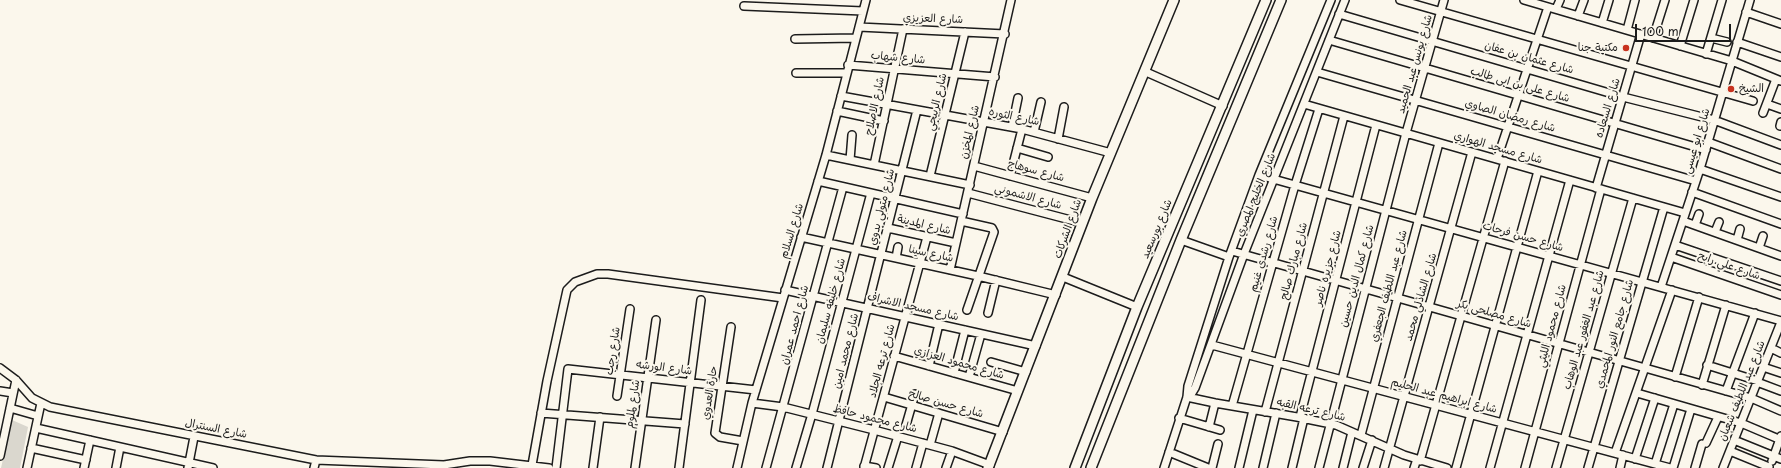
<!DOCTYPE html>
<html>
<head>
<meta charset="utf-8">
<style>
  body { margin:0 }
  #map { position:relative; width:1781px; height:468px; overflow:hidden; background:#fbf7ec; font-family:"Playpen Sans",sans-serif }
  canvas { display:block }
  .scale { position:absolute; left:1635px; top:24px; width:96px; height:18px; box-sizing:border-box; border:2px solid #1c1c1c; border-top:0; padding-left:5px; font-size:12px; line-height:14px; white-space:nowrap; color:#1c1c1c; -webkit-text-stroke:3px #fbf7ec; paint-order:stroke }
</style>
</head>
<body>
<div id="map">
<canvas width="1781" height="468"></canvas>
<div class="scale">100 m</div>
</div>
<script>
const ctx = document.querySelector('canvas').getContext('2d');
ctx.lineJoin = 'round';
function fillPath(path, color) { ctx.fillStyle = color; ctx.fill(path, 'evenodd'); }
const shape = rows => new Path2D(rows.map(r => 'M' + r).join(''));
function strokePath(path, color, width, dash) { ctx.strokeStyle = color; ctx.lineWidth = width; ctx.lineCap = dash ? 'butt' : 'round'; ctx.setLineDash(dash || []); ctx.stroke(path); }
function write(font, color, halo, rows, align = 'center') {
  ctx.font = font + ' "Playpen Sans","Playpen Sans Arabic",sans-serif'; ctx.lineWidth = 4; ctx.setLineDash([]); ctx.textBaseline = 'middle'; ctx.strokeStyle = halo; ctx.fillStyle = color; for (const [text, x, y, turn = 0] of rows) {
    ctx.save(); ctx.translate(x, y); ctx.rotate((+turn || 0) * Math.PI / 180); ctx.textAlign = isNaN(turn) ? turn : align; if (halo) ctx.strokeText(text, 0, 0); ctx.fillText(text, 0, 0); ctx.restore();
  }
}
const green = shape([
  [12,420,28,427,20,468,1,468]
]);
const minor = shape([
  [1400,0,1753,101],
  [1524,0,1732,61,1781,81],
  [744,6,863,11],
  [1556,9,1560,0],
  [1746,12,1781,24],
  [1339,14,1623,97,1714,120,1781,145],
  [1578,16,1584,0],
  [1602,23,1609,0],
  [859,27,1005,34],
  [1627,30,1635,0],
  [1653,38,1665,0],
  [1711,38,1727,42],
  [795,39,856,38],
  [1329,40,1706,150],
  [1737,42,1781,57],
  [1680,46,1694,0],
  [1706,54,1722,0],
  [848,65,995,77],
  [1146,72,1223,106],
  [1317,72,1696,181],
  [796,73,846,73],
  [841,96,1022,129,1111,153],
  [1304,104,1685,213],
  [1767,104,1781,109],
  [837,111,884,121],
  [1763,113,1776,79],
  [1780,126,1781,122],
  [1012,127,1018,98],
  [1034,132,1041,102],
  [1058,139,1064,107],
  [1708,142,1781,169],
  [1017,148,1048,157],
  [826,155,970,185],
  [1497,159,1548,7],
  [850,160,852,135],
  [874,165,903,29],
  [974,166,1092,198],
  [1700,169,1781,197],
  [1259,175,1781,321],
  [930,176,965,32],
  [1010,176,1022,129],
  [818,181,963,214],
  [1596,188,1641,34],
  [1692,192,1781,224],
  [968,193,1082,223],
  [961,221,992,228,994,232,967,310],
  [1683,221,1781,256],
  [1695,225,1699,214],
  [888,228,956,243],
  [1715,232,1719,222],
  [801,237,978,276,1056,295],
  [1181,240,1229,257],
  [1737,240,1740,229],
  [1675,245,1781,281],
  [1759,248,1763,236],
  [1232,251,1751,398,1781,411],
  [1671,257,1781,295],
  [896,258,898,247],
  [950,270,1011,0],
  [1063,277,1137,307],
  [1661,287,1700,169,1750,0],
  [785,290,1036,346],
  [988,313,996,280],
  [731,327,715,433,720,437,743,441],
  [1212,345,1670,468],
  [1771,348,1781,353],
  [894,356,1018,391],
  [991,362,1026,372],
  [1707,365,1758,381],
  [929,366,939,324],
  [1763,367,1781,373],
  [0,368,16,380,32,398,50,407,316,460,444,465,470,461,490,461,549,468],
  [954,373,965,330],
  [969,377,981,334],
  [1675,377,1699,297],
  [1757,382,1781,391],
  [1702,385,1726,305],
  [0,391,13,393],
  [1726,391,1755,313],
  [1637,393,1741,423,1781,440],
  [617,396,630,309],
  [884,397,1003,432],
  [1187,397,1192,393,1195,388,1244,254,1345,0],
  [1187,397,1215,403,1297,417,1336,425,1404,455,1447,468],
  [752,403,783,407,874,430,952,451,990,465],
  [1232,406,1295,185,1319,109],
  [10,408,38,416],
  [1265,412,1344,116],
  [541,413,685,424],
  [1300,417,1376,125],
  [1179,418,1220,430],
  [906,425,915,394],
  [1209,427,1215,403],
  [36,428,213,468],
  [1361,435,1439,143],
  [1734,440,1781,459],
  [1706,443,1718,417],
  [930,445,939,413],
  [31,448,86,460],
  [1730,451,1769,467],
  [1169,452,1208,468],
  [1615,453,1672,290],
  [0,456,16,380],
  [1635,459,1655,398],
  [1420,461,1505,161],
  [1772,461,1781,436],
  [1655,464,1674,404],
  [532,465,547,381,567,290,575,282,597,274,608,274,783,298],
  [864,466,876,468],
  [27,468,41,403],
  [84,468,90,440],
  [116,468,120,447],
  [188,468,194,437],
  [314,468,316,460],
  [556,468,568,369,756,390],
  [593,468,600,417],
  [635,468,656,320],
  [679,468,701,300],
  [737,468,752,403,826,155,866,0],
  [766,468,843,187],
  [796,468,812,414,871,193],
  [827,468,917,110],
  [864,468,927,237],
  [888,468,898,436],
  [916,468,923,443],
  [946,468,952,451],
  [1164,468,1187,397,1188,386,1229,257,1259,175,1331,0],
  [1212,468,1218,444],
  [1239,468,1253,410],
  [1263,468,1276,413],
  [1292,468,1304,418],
  [1319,468,1406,133,1444,0],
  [1343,468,1352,432],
  [1363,468,1372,440],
  [1384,468,1472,152],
  [1414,468,1417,459],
  [1456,468,1538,171],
  [1490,468,1570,180],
  [1525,468,1601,189],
  [1556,468,1633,198],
  [1588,468,1664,207],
  [1620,468,1623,455],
  [1673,468,1691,409],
  [1695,468,1702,444],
  [1723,468,1781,322]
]);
const major = shape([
  [988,468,1092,198,1174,0],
  [1075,468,1137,307,1266,0],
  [1091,468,1181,240,1281,0]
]);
const markers = [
  [1626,48,4,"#c8321e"],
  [1731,89,4,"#c8321e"]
];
const streetNames = [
  ["شارع العزيزي",933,19,2],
  ["شارع شهاب",898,58,5],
  ["شارع عثمان بن عفان",1529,58,16],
  ["شارع يونس عبد الحميد",1415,64,-74],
  ["شارع على بن ابى طالب",1520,85,16],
  ["شارع الربيجي",937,102,-77],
  ["شارع الاصلاح",875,106,-78],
  ["شارع السعاده",1608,108,-73],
  ["شارع رمضان الصاوي",1510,116,16],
  ["شارع الثوره",1014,117,12],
  ["شارع المخزن",970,132,-77],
  ["شارع ابو عيسى",1697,141,-73],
  ["شارع مسجد الهواري",1498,148,16],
  ["شارع سوهاج",1036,171,15],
  ["شارع الخليج المصري",1256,195,-68],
  ["شارع الاشموني",1028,197,15],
  ["شارع متولي بدوي",882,207,-76],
  ["شارع المدينة",924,225,13],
  ["شارع الشركات",1068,229,-70],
  ["شارع بورسعيد",1157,229,-67],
  ["شارع السلام",792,231,-73],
  ["شارع حسن فرحات",1523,237,16],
  ["شارع سينا",931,254,12],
  ["شارع رشدي غنيم",1264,254,-74],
  ["شارع مبارك صالح",1294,261,-75],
  ["شارع علي رابح",1729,266,19],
  ["شارع جزيره ناصر",1328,268,-75],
  ["شارع كمال الدين حسين",1357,276,-75],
  ["شارع عبد اللطيف الجعفري",1389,286,-75],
  ["شارع الشاذلي محمد",1421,297,-74],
  ["شارع خليفه سليمان",831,301,-75],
  ["شارع مسجد الاشراف",913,307,13],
  ["شارع مصلحى بكر",1494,314,16],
  ["شارع احمد عمران",795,325,-75],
  ["شارع محمود الليثي",1552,326,-75],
  ["شارع عبد الغفور عبد الوهاب",1584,330,-74],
  ["شارع جامع النور المحمدي",1615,334,-74],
  ["شارع رجب",613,351,-81],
  ["شارع محمد امين",846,351,-76],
  ["شارع ترعه الجلاد",882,361,-75],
  ["شارع محمود العزازي",959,363,16],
  ["شارع الورشه",664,368,7],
  ["شارع عبد اللطيف شعبان",1742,391,-68],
  ["حارة العدوي",710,393,-81],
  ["شارع ابراهيم عبد الحليم",1444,396,15],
  ["شارع لملوم",633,404,-82],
  ["شارع حسن صالح",946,404,16],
  ["شارع ترعه القبه",1311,410,13],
  ["شارع محمود حافظ",875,419,14],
  ["شارع السنترال",216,429,11]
];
const poiNames = [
  ["مكتبة جنا",1618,48],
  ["الشيخ",1739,89,"left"]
];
fillPath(green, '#dad7ce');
strokePath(minor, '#1c1c1c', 10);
strokePath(major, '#1c1c1c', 12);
strokePath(minor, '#fbf7ec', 7);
strokePath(major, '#fbf7ec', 9);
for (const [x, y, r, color] of markers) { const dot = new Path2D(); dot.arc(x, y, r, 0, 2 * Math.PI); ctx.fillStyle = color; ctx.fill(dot); strokePath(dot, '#fbf7ec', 1.5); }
write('11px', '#1c1c1c', '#fbf7ec', streetNames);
write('11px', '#1c1c1c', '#fbf7ec', poiNames, 'right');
</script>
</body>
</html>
